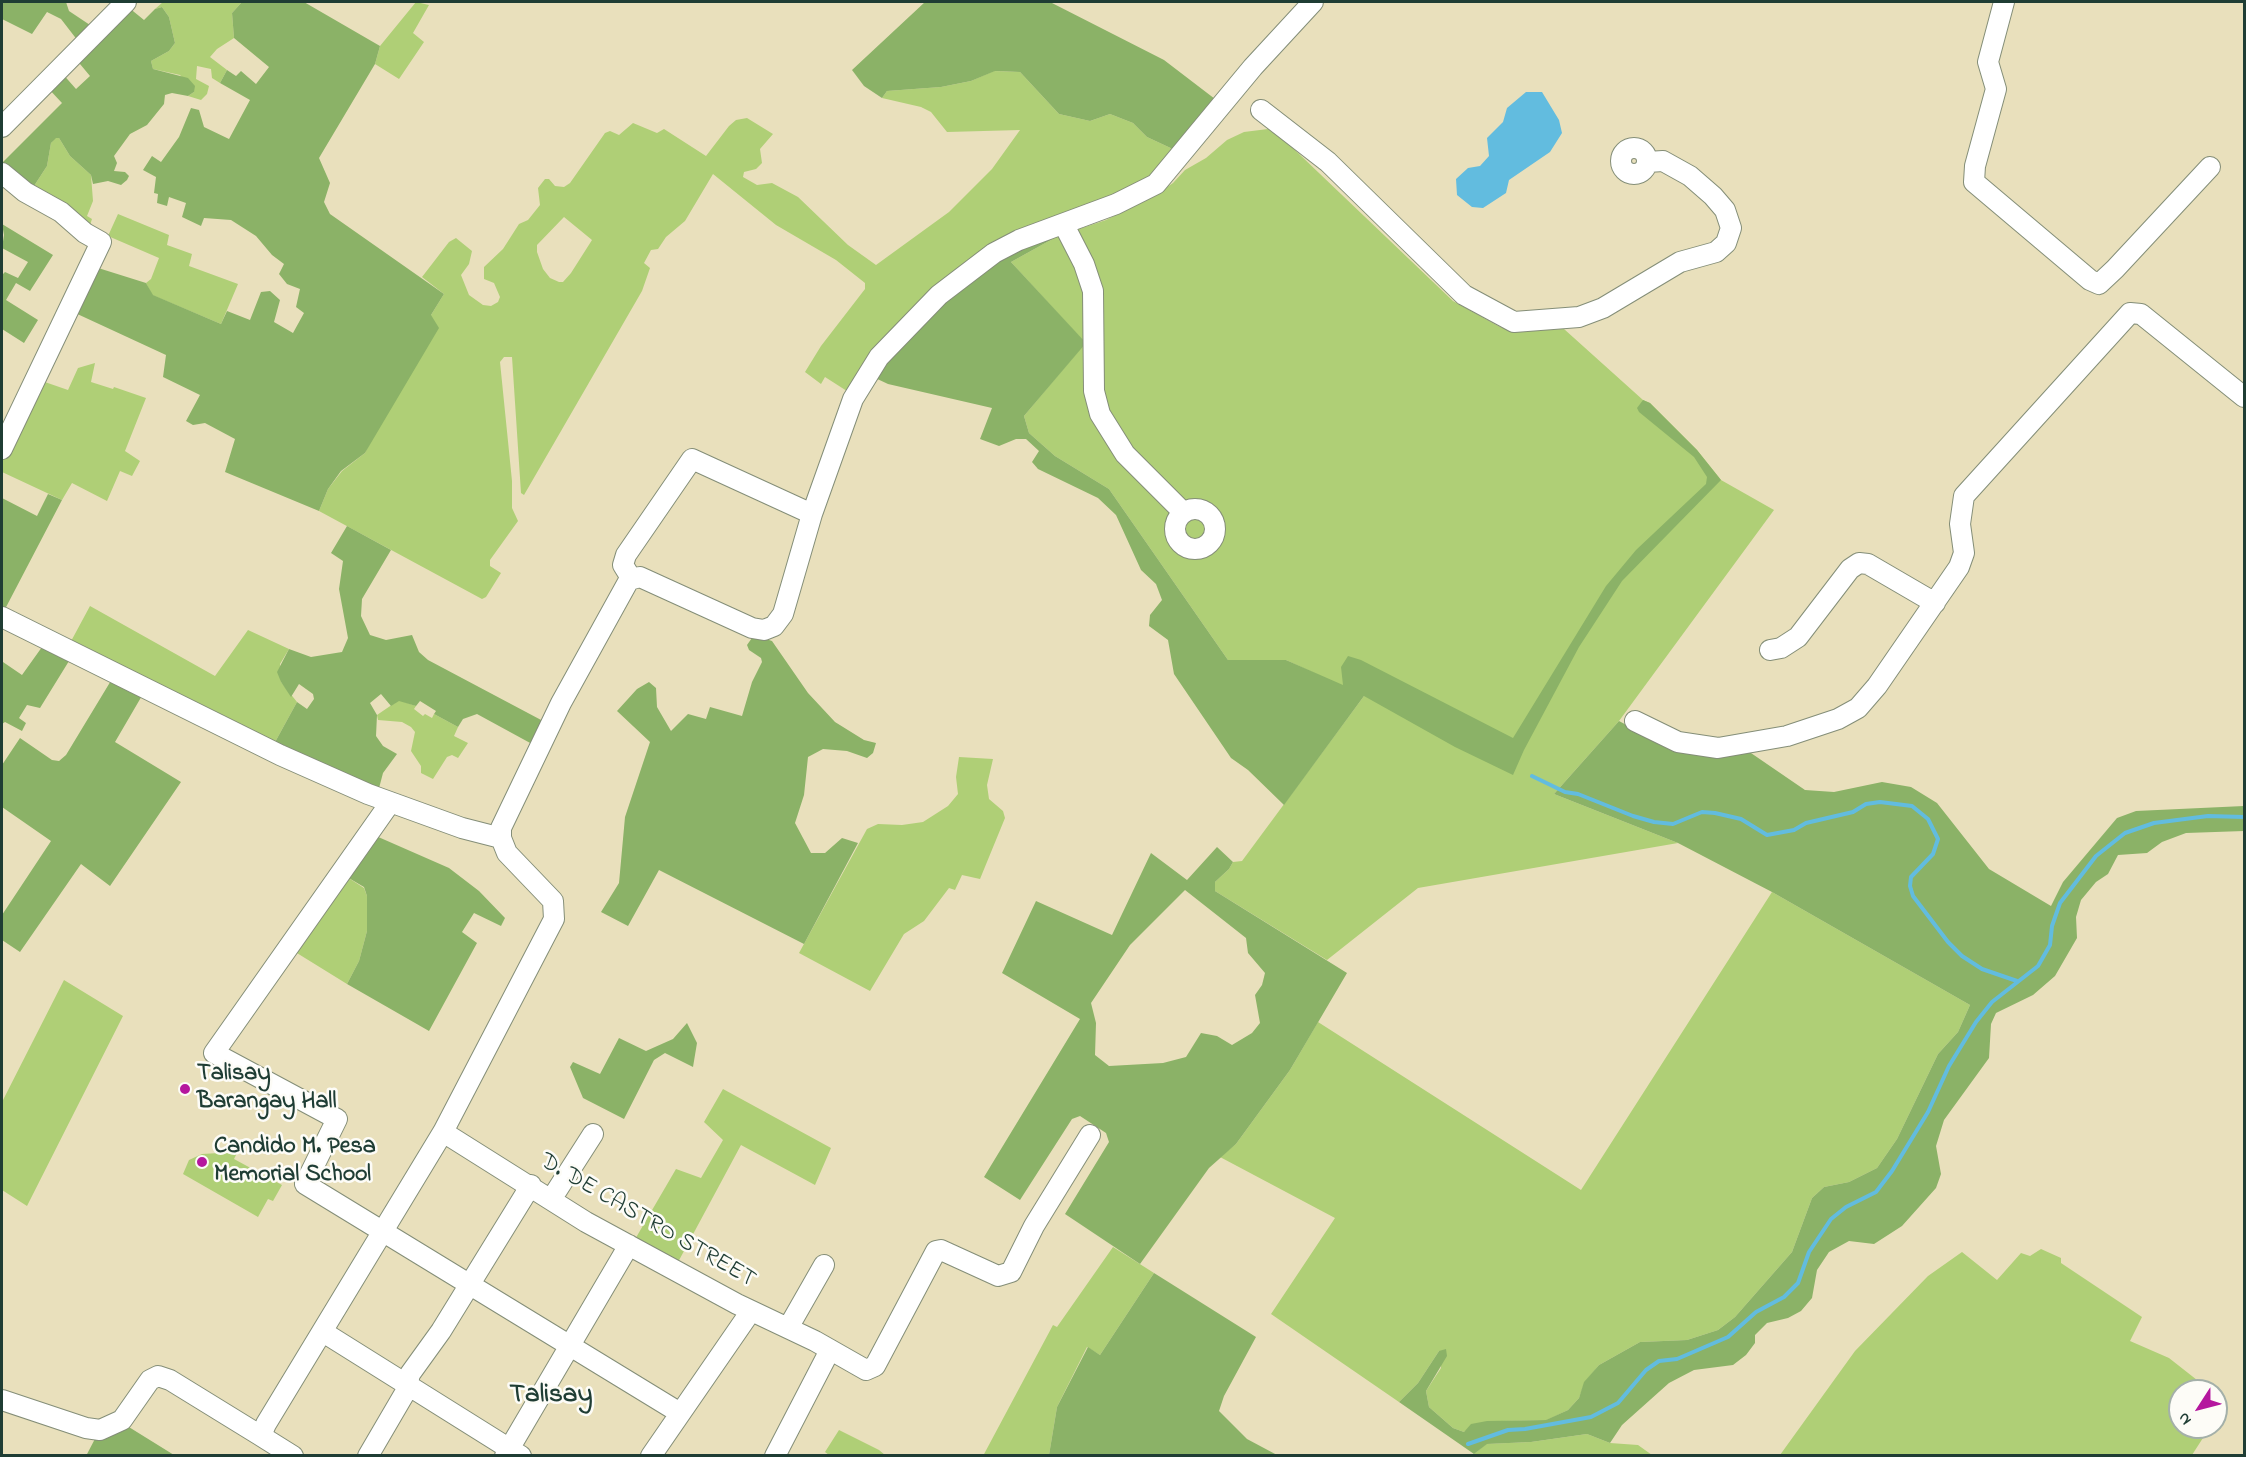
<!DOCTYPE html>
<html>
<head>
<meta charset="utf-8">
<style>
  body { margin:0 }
  #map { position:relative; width:2246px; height:1457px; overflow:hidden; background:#e9e0bc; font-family:"Indie Flower",sans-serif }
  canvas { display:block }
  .frame { position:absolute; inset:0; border:3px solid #1f3d34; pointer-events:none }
  .north { position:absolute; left:2168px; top:1379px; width:60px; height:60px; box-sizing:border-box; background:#fdfcf7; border:2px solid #a4b0a9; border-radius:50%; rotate:234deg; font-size:16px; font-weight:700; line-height:24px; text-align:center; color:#1f3d34 }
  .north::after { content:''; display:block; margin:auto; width:21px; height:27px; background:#b5179e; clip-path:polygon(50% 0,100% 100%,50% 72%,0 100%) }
</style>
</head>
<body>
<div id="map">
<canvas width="2246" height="1457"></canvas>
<div class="frame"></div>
<div class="north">N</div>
</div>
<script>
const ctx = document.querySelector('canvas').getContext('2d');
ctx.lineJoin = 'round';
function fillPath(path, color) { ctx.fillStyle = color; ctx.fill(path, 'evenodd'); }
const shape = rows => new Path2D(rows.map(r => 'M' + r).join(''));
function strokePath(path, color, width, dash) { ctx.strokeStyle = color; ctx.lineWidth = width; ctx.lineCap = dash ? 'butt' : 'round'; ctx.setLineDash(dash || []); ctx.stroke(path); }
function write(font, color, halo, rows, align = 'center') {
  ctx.font = font + ' "Indie Flower",sans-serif'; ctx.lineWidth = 5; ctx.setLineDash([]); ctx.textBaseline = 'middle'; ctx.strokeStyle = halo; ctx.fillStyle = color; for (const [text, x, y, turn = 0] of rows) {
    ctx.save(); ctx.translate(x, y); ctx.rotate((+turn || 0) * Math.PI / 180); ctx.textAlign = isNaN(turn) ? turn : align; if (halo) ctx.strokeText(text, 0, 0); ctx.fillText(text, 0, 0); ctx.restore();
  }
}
const green = shape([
  [163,2,242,2,232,13,234,38,217,49,210,57,227,70,220,83,212,78,211,69,197,66,196,79,209,86,207,94,201,100,188,96,194,92,180,75,153,69,151,61,169,51,175,43,169,17,162,7,155,9],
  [416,2,429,5,413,33,424,42,399,79,375,64,380,46],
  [994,71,1020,72,1059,114,1090,121,1110,114,1133,123,1147,137,1177,151,1153,180,1018,234,850,393,825,377,821,384,805,372,821,346,865,289,865,283,836,260,776,225,713,174,685,221,666,237,658,249,651,250,644,263,650,268,642,291,524,495,521,493,512,357,504,357,500,362,512,481,512,508,518,521,490,560,490,566,501,573,486,597,482,599,319,511,328,489,342,471,365,453,431,315,444,294,422,277,449,242,456,238,472,251,469,264,461,275,469,295,483,305,491,306,498,302,500,297,494,283,484,279,484,267,503,249,519,224,528,220,540,205,538,188,545,179,549,179,555,186,564,187,570,183,605,133,610,131,619,135,633,123,657,133,664,129,706,156,729,126,736,120,747,118,773,134,760,149,762,163,756,169,744,172,743,177,757,185,772,183,798,197,848,245,876,265,949,212,992,169,1020,130,947,132,931,112,921,107,882,98,887,91,941,87,971,81],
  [564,217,592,240,571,273,563,282,559,282,550,278,543,269,537,252,537,245],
  [1268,129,1275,131,1453,301,1500,327,1516,331,1564,329,1643,400,1650,403,1697,450,1721,480,1774,510,1619,721,1554,794,1678,843,1418,888,1327,960,1215,891,1215,882,1229,869,1233,862,1242,861,1364,696,1286,660,1228,660,1109,489,1055,456,1029,433,1024,416,1085,343,1011,262,1058,236,1106,220,1152,197,1173,183,1185,170,1206,158,1227,140,1244,132],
  [55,138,59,138,70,156,91,175,93,201,87,216,92,219,90,225,94,227,34,186,47,166,51,143],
  [118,214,169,235,167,245,192,254,189,266,238,284,221,324,152,295,146,283,151,279,159,258,108,236],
  [95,363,91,382,113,389,114,387,146,398,125,451,140,461,132,476,120,471,107,501,72,483,62,500,2,472,2,462,39,380,68,390,78,368],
  [90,606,215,676,248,630,289,649,280,664,281,682,297,702,274,744,69,645],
  [399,700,416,706,414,709,423,716,425,714,432,718,434,714,458,727,454,736,468,743,458,758,452,755,447,757,433,779,421,773,421,766,411,751,415,732,411,727,402,722,378,720,377,715],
  [959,757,993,759,987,785,989,799,1003,811,1005,818,980,879,962,875,955,890,949,888,924,921,904,934,870,991,799,953,867,829,878,824,902,825,923,822,948,806,958,794,956,777],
  [347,877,364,888,367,896,367,931,359,961,347,984,292,950],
  [1772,892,1970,1005,1958,1032,1938,1054,1897,1139,1877,1168,1849,1182,1824,1187,1812,1198,1792,1252,1735,1317,1718,1330,1687,1340,1640,1342,1599,1365,1585,1382,1579,1398,1568,1410,1547,1420,1503,1421,1470,1428,1464,1432,1453,1428,1429,1407,1426,1391,1441,1368,1439,1351,1418,1383,1399,1402,1271,1314,1335,1218,1220,1157,1236,1144,1290,1070,1318,1022,1581,1190],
  [64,980,123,1016,27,1206,2,1190,2,1102],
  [723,1089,831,1148,815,1185,741,1145,677,1264,634,1241,676,1169,701,1178,723,1140,704,1122],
  [232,1146,238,1151,234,1159,282,1185,273,1201,268,1199,258,1217,183,1174,189,1160,202,1154,219,1153],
  [1113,1247,1154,1273,1100,1355,1087,1347,1057,1407,1049,1455,983,1456,1053,1325,1057,1327],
  [2041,1249,2061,1258,2061,1263,2142,1317,2130,1341,2169,1358,2211,1391,2180,1391,2180,1427,2210,1427,2192,1455,1780,1455,1855,1351,1928,1276,1962,1252,1997,1280,2021,1253,2030,1256],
  [839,1430,879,1450,885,1455,829,1455,825,1452],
  [1587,1434,1610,1443,1638,1445,1652,1455,1474,1454,1486,1444,1531,1442]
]);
const forest = shape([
  [2,2,66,2,69,11,93,27,78,41,61,19,47,12,32,34,2,19],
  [242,2,304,2,380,46,375,64,319,158,330,183,324,202,330,214,444,294,431,315,439,328,365,453,341,471,328,489,319,511,225,472,235,439,205,423,193,425,186,421,200,395,163,377,166,355,73,312,95,267,146,283,153,295,221,324,227,311,250,320,261,292,270,291,280,300,274,322,293,333,304,313,296,307,300,289,287,284,279,274,284,264,272,255,256,236,231,220,204,218,201,226,182,217,186,203,169,197,167,206,157,203,158,194,154,193,156,177,143,170,152,156,161,162,179,137,191,108,199,110,204,127,229,139,250,100,220,83,227,70,236,76,241,71,256,84,269,67,234,38,232,13],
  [925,2,1050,2,1164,60,1215,99,1177,151,1147,137,1133,123,1110,114,1090,121,1059,114,1020,72,995,71,971,81,941,87,887,91,882,98,864,86,852,70],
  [128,7,144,20,155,9,162,7,169,17,175,43,169,51,151,61,153,69,188,78,195,86,194,92,188,96,172,93,165,95,164,104,147,125,130,134,114,156,117,163,114,171,125,172,129,176,127,180,121,185,108,181,93,184,91,175,70,156,59,138,56,138,51,143,47,166,34,186,2,167,2,163,62,103,47,87,61,72,76,89,90,76,75,58],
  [2,224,53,255,30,291,16,283,6,300,38,320,24,343,2,329,2,275,5,272,18,278,28,262,2,248,4,235],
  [1058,236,1011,262,1086,343,1024,416,1029,433,1055,456,1109,489,1228,660,1286,660,1343,685,1341,667,1348,656,1361,660,1513,738,1606,586,1636,550,1706,484,1707,477,1694,457,1639,412,1637,408,1643,400,1650,403,1697,450,1721,480,1622,581,1579,647,1524,750,1513,775,1455,747,1364,696,1284,805,1248,770,1231,758,1174,674,1168,640,1149,626,1150,615,1162,600,1156,584,1141,570,1116,515,1098,498,1038,469,1032,462,1039,451,1026,439,1016,439,999,446,980,439,992,408,888,384,871,376,920,321,997,259,1043,239],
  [48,494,62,500,4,611,2,610,2,498,37,516],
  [347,526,391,550,362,599,361,616,370,635,386,640,412,635,419,652,428,660,543,721,532,744,477,714,463,719,458,727,434,714,436,711,420,701,416,706,399,701,391,706,381,694,370,703,377,715,376,736,383,746,397,754,383,773,378,792,274,744,297,702,307,709,314,699,313,694,299,684,291,697,281,682,277,672,289,649,311,657,342,652,348,638,339,589,343,561,331,553],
  [754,635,772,641,808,693,835,722,864,740,876,743,873,753,867,758,847,751,823,749,808,757,804,795,795,823,811,853,825,853,842,838,858,843,804,944,659,870,628,926,601,912,619,883,625,817,650,742,617,711,637,689,649,682,656,688,657,707,671,731,688,714,706,719,710,707,742,716,752,682,762,662,761,658,749,650,747,645],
  [42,647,69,661,40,708,27,705,19,718,26,723,22,731,5,722,2,724,2,664,3,662,22,675],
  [112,679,143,694,115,742,181,782,110,886,81,864,20,952,2,940,2,915,51,841,2,807,2,765,20,738,52,760,59,761,66,755],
  [1619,721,1645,735,1748,751,1805,790,1834,792,1882,782,1911,787,1937,803,1989,869,2051,906,2063,882,2117,818,2136,811,2244,806,2244,831,2186,833,2162,842,2147,853,2118,855,2108,874,2096,882,2081,900,2076,917,2077,938,2055,976,2033,995,1996,1013,1991,1024,1989,1058,1944,1120,1936,1146,1941,1174,1936,1188,1902,1226,1874,1244,1849,1241,1829,1252,1817,1270,1812,1298,1801,1311,1788,1318,1767,1323,1755,1335,1755,1343,1746,1355,1733,1365,1694,1370,1669,1383,1622,1425,1610,1443,1587,1434,1531,1442,1487,1444,1474,1454,1399,1402,1418,1383,1439,1351,1446,1349,1447,1356,1426,1391,1429,1407,1453,1428,1464,1432,1471,1424,1487,1421,1546,1420,1568,1410,1579,1398,1584,1382,1599,1365,1640,1342,1687,1340,1718,1330,1735,1317,1792,1252,1812,1198,1824,1187,1849,1182,1877,1168,1897,1139,1938,1054,1958,1032,1970,1005,1772,892,1678,843,1554,794],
  [376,836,449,868,479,891,505,918,501,926,474,913,462,932,477,943,429,1031,347,984,359,961,367,931,367,896,364,887,347,877],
  [1217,847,1233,862,1229,869,1215,882,1215,891,1347,973,1290,1070,1236,1144,1209,1168,1140,1264,1065,1214,1109,1142,1106,1133,1080,1116,1072,1119,1020,1200,984,1177,1080,1019,1002,973,1036,901,1112,935,1151,853,1187,880],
  [1185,890,1246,938,1248,953,1265,973,1262,985,1255,995,1260,1023,1252,1033,1232,1045,1217,1036,1201,1033,1186,1057,1163,1063,1109,1066,1095,1055,1096,1023,1091,1003,1130,945],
  [687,1023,697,1043,693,1067,665,1053,654,1060,624,1119,583,1098,570,1067,573,1062,600,1074,619,1038,646,1051,673,1039],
  [1154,1273,1256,1337,1224,1396,1219,1411,1247,1439,1277,1455,1049,1455,1057,1407,1088,1347,1100,1355],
  [124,1424,174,1455,86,1456,97,1435]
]);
const water = shape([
  [1526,92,1542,92,1559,120,1562,133,1550,152,1509,180,1506,193,1483,208,1472,207,1457,195,1456,179,1468,168,1480,166,1489,156,1487,138,1503,122,1507,108]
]);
const stream = shape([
  [1532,776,1565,792,1578,794,1633,816,1654,822,1673,824,1702,812,1715,813,1741,819,1767,835,1794,830,1806,823,1853,812,1866,804,1880,802,1912,806,1928,819,1938,839,1933,854,1911,877,1910,886,1913,896,1948,942,1962,956,1982,969,2017,981],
  [1468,1444,1508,1430,1525,1429,1591,1417,1618,1403,1646,1370,1659,1361,1677,1359,1728,1337,1756,1312,1784,1297,1798,1283,1809,1252,1831,1219,1846,1207,1876,1192,1892,1171,1928,1112,1949,1066,1976,1022,1992,1002,2038,966,2050,945,2052,926,2060,903,2096,856,2125,833,2154,823,2208,816,2244,817]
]);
const minor = shape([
  [2004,2,1988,62,1996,89,1975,166,1974,182,2090,280,2099,284,2115,269,2210,167],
  [1261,110,1328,162,1464,295,1514,322,1579,317,1603,308,1680,262,1716,252,1726,243,1731,228,1725,210,1713,196,1690,176,1663,161,1648,162],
  [2,127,126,2],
  '1621 161a13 13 0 1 1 26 0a13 13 0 1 1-26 0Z',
  [2,173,25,192,61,212,85,233,101,242,2,449],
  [1064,225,1084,264,1093,291,1094,391,1100,414,1125,454,1183,512],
  '1175 529a20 20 0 1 1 40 0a20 20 0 1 1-40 0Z',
  [631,578,623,565,626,555,692,459,812,514],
  [2,617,280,755,368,794,462,828,501,838],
  [1770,650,1781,648,1798,637,1850,569,1859,563,1868,564,1935,603],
  [1635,721,1678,742,1718,748,1787,736,1838,719,1858,708,1877,686,1959,567,1964,553,1960,524,1964,496,2130,313,2141,314,2244,397],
  [390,803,214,1053,337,1119,305,1184,680,1413],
  [443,1132,586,1222,737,1304,815,1341,866,1370,875,1366,936,1251,941,1250,998,1276,1011,1272,1034,1226,1090,1135],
  [552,1198,593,1134],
  [788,1328,824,1265],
  [323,1332,521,1456],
  [2,1400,86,1428,100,1430,122,1420,150,1380,158,1376,170,1380,261,1436],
  [293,1456,261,1436,266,1424,443,1132,554,919,553,901,507,853,501,838,501,828,561,703,629,580,640,577,752,628,764,630,774,626,783,614,812,514,853,399,879,357,939,295,994,253,1019,240,1116,204,1156,184,1253,67,1313,2],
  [368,1456,406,1391,410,1374,441,1331,531,1185],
  [505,1456,629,1245],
  [651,1456,751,1311],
  [775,1456,830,1350]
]);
const markers = [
  [185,1089,6,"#b5179e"],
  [202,1162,6,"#b5179e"]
];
const poiNames = [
  ["Talisay",197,1075],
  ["Barangay Hall",197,1103],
  ["Candido M. Pesa",214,1148],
  ["Memorial School",214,1176]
];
const streetNames = [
  ["D. DE CASTRO STREET",647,1222,30]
];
const quarterNames = [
  ["Talisay",551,1397]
];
fillPath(green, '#afcf76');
fillPath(forest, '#8bb267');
fillPath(water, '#62bcdf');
strokePath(stream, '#62bcdf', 4);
strokePath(minor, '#848e78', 22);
strokePath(minor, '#fff', 20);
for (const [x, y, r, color] of markers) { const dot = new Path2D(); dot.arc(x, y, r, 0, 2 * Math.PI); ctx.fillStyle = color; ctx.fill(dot); strokePath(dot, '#fdfcf7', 2); }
write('bold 24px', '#1f3d34', '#fdfcf7', poiNames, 'left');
write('24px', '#1f3d34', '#fdfcf7', streetNames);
write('bold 27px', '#1f3d34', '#fdfcf7', quarterNames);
</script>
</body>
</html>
